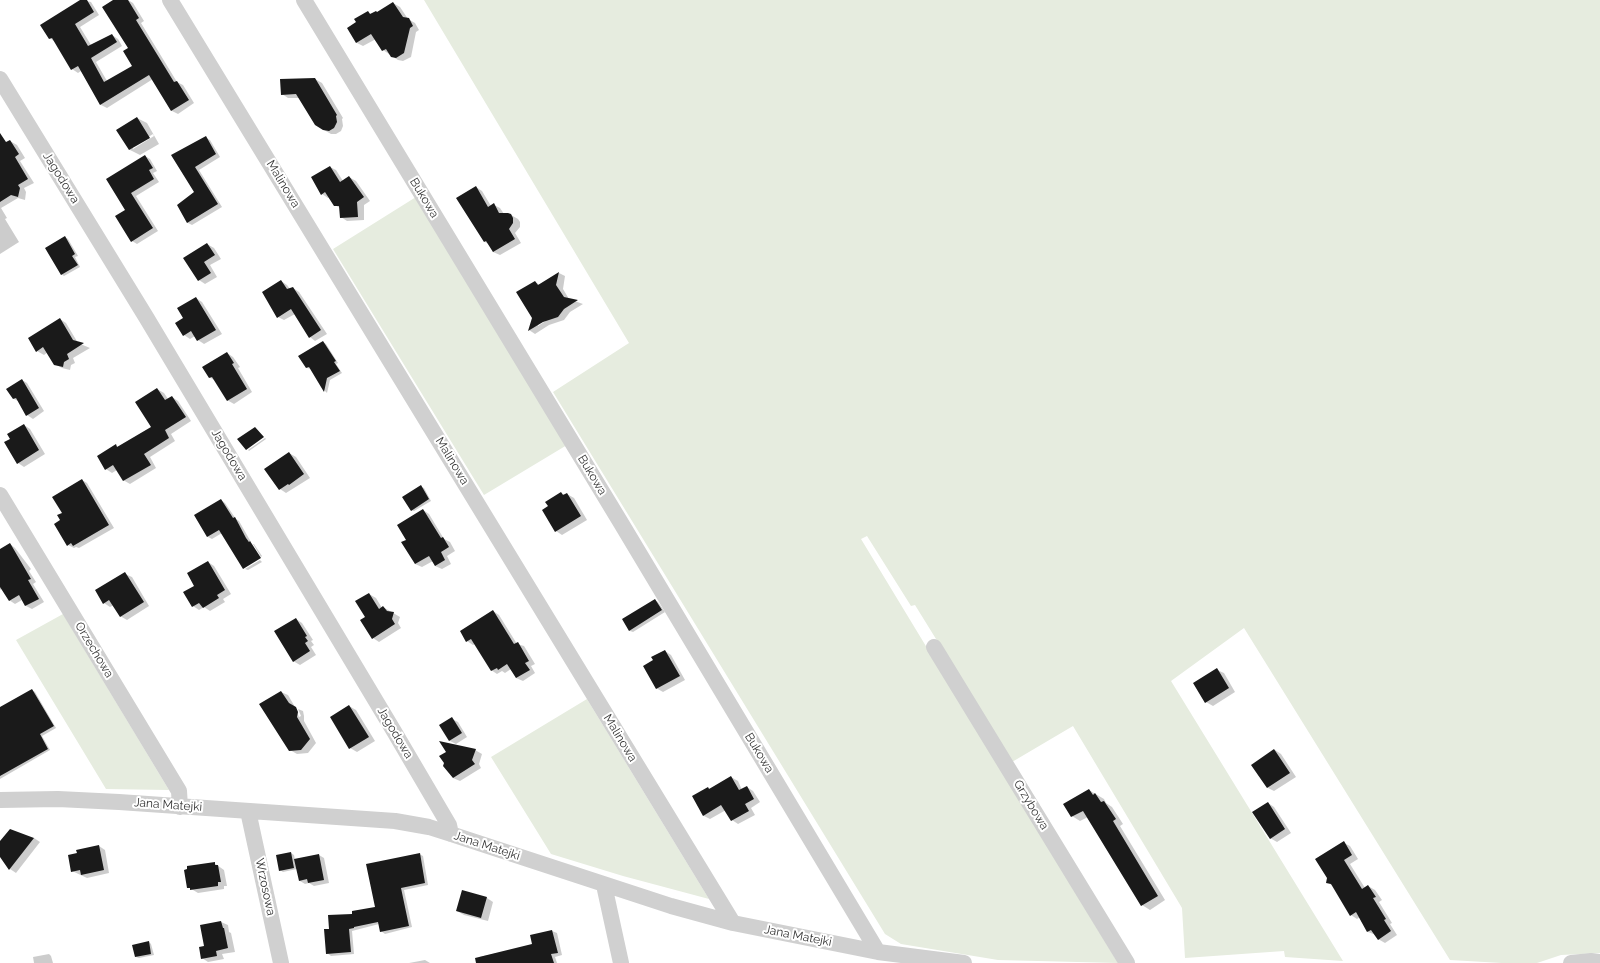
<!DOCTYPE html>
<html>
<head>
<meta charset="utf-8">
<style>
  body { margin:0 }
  canvas { display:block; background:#fff }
</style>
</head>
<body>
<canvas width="1600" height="963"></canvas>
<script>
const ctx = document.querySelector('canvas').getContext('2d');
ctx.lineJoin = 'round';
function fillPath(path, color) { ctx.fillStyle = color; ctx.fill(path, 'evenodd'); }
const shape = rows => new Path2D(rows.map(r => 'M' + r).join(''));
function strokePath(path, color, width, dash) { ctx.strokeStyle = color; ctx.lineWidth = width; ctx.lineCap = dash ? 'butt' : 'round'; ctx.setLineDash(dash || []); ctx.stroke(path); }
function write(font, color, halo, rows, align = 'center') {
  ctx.font = font + ' Raleway,sans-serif'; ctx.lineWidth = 4; ctx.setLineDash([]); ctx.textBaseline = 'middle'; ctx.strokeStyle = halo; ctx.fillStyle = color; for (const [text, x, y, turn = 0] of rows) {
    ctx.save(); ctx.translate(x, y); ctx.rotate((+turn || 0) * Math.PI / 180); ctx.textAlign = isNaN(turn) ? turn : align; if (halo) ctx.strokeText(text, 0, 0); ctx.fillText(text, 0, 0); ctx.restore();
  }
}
const green = shape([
  [424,0,1600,0,1600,953,1561,955,1537,963,1502,963,1450,960,1244,628,1171,681,1343,961,1285,957,1284,951,1185,958,1182,908,1073,726,1012,762,915,605,911,606,867,536,861,539,1118,963,998,960,901,944,885,934,553,392,629,343],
  [416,197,567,445,484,495,333,249],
  [63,614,169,790,106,789,16,640],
  [587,699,709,899,623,876,551,854,491,757]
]);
const shadow = shape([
  [82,0,91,2,99,15,80,27,91,45,112,35,118,39,122,46,96,62,107,81,134,66,115,0,128,0,133,3,144,21,141,23,177,82,183,85,194,103,178,114,172,111,153,79,107,108,101,105,81,71,78,73,72,69,55,42,50,38],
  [393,3,400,7,408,19,415,23,419,30,416,32,411,57,403,61,398,60,383,50,376,39,363,46,357,43,348,28,358,22,368,12,371,14,377,13],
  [315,79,322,83,343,118,342,119,343,126,341,131,336,134,331,134,324,130,300,98,288,98,282,94],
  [137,118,147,123,159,144,140,155,130,150,117,130],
  [153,134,154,136,133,149,133,147],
  [206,138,210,140,220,157,199,170,222,207,192,225,188,223,178,206,195,192,172,156],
  [10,141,17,145,25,158,20,161,34,183,24,188,26,192,25,200,18,198,1,208,7,218,5,219,19,242,0,254,0,147],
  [145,156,150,159,157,171,153,173,159,182,136,196,158,231,137,244,132,241,126,210,107,179],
  [330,167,336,170,343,181,349,177,356,181,370,201,364,205,364,220,347,221,341,217,340,208,335,205,330,197,328,198,322,194],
  [476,187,482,191,491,206,494,205,500,208,504,214,511,215,518,219,520,222,520,227,515,233,521,243,500,255,493,252,489,244,485,242],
  [65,237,68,239,78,256,75,257,80,267,64,276,61,274],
  [207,244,214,248,221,259,210,265,217,277,205,284,199,280],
  [559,273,565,276,563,289,569,299,583,304,570,312,564,320,549,325,535,334,529,330,533,317,535,282,540,285],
  [547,320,538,326,538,324],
  [281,281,287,285,290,289,293,288,299,292,327,334,315,341,310,337,295,314,284,320,278,317],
  [196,298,202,302,222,334,204,344,198,340,195,336,190,339,184,335,185,319],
  [60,319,66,323,78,343,90,348,73,358,75,363,71,365,70,370,62,368,55,364,48,352,44,355,37,351],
  [323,342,326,344,338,363,336,364,342,373,330,380,327,393,325,391,311,369,307,368],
  [227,353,233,357,240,367,238,368,252,392,234,404,227,400,216,381,209,377],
  [22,380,27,383,44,411,33,419,27,415,20,402,14,399],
  [157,389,164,393,168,399,172,397,178,401,191,421,171,434,175,441,150,457,156,468,130,484,123,480,117,470,112,473,106,469,116,446,119,447,152,427],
  [24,425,30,429,45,454,24,467,18,463,12,439],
  [265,438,266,439,249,451,248,450],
  [289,453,296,457,310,478,286,493,280,489],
  [82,480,87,483,114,528,79,548,76,547,74,548,68,545,61,521,63,513],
  [421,487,424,488,431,501,414,511,411,510],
  [561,493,565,495,567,494,574,498,587,520,562,535,556,531,549,507],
  [221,500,225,503,236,519,239,521,251,542,222,533,212,539,208,537,195,516],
  [423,510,429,514,444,539,450,542,455,551,447,556,451,564,442,569,435,566,433,561,422,567,415,564,407,540],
  [10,544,15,548,31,569,29,571,36,582,33,584,44,602,32,609,26,606,22,600,15,604,9,600,2,588,0,590,0,550],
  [253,544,254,544,262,556,261,557],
  [260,560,262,562,248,570,245,569],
  [208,562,214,566,231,594,223,599,225,602,210,611,204,607,199,610,193,606,196,586],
  [125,574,132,577,149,606,127,620,120,616,114,605,110,607,104,603],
  [369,594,376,598,382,608,383,607,400,617,398,623,401,628,379,642,373,638,367,617],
  [655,600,658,602,665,612,633,632,630,631,624,620],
  [493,611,499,615,517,644,524,646,535,664,531,666,535,673,523,681,516,678,511,669,505,673,502,671,497,674,491,670,475,644,473,645,467,641],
  [296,619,302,623,313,640,311,641,314,645,311,647,316,655,300,665,293,661],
  [665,651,671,655,685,680,663,692,656,688,655,660],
  [1217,670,1224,673,1235,692,1213,706,1206,702],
  [32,690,35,692,56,728,42,736,50,750,0,779,0,708],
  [281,692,288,695,295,707,299,717,301,716,298,709,303,711,304,716,304,721,316,743,308,753,297,754,290,750],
  [349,706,356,710,375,741,357,752,350,748],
  [452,719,458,722,467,737,456,744,450,741,441,725],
  [475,750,482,754,479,764,481,768,460,781,453,778],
  [1275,750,1281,754,1296,777,1274,791,1268,788],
  [731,777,738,781,742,790,747,787,753,791,760,802,751,808,755,815,738,824,732,820,726,810,710,819,704,816,693,797,708,788,711,789],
  [1089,790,1104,799,1106,803,1112,807,1123,824,1120,826,1165,900,1150,910,1142,905,1088,817,1080,821,1072,816],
  [1268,803,1274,807,1291,833,1277,842,1270,838],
  [34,838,40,842,16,873,10,869,0,855,0,842],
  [1344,843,1350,846,1358,859,1350,864,1365,888,1368,886,1375,890,1382,900,1379,902,1392,923,1390,924,1397,935,1385,943,1378,939,1376,935,1368,932,1360,917,1357,919,1351,915,1333,886,1327,882],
  [99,846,105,850,109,873,87,878,72,871,78,854],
  [291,853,294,855,295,860,319,855,324,858,329,883,314,886,309,883,305,884,300,881,297,869,283,872,280,870],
  [419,854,423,856,428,885,404,890,412,927,385,934,381,931,379,924,352,931,354,954,331,956,327,953,330,930,353,915,376,907],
  [214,863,224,870,227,886,224,886,224,889,198,893,188,887],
  [463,891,487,898,493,902,488,921,464,915,457,911],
  [221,922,228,925,229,932,231,933,235,952,222,954,224,959,208,962,202,958,205,947],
  [552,931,557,933,562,955,555,957,557,963,479,963,481,963,479,957,534,945],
  [149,942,151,944,154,955,139,958,136,957],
  [49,954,51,956,53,963,34,963,33,957],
  [425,960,430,963,409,963]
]);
const building = shape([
  [80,0,87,0,94,12,75,24,88,46,112,34,117,42,91,58,104,82,132,66,123,51,128,48,102,7,113,0,128,0,139,18,136,20,174,82,177,81,189,100,171,111,149,75,100,105,78,66,71,70,52,38,49,39,40,25],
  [393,2,403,17,409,18,413,26,410,28,404,53,396,58,391,57,386,49,382,51,371,34,356,43,347,28,356,22,354,19,368,11,370,14,376,11,377,12],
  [315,78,337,115,336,116,337,122,334,128,329,131,323,130,315,125,296,94,281,95,280,79],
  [137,117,150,138,129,150,116,130],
  [0,133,6,142,10,140,19,154,15,157,28,179,18,185,20,188,18,197,11,195,0,202],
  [206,136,216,154,195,167,218,204,187,223,177,205,194,192,171,155],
  [145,155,153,168,149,170,154,179,131,193,153,228,131,242,115,216,125,210,106,179],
  [330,166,340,182,349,176,364,197,357,202,358,217,340,218,339,206,334,206,325,192,321,195,311,177],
  [476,186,488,207,494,203,499,213,508,213,511,214,513,218,513,223,509,229,515,239,493,252,486,241,484,242,456,198],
  [65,236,75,254,72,256,78,265,61,275,45,248],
  [207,243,215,255,204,262,211,273,198,281,183,258],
  [559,272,556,285,564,297,578,300,564,309,558,317,543,322,528,331,532,318,516,292,535,281,538,285],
  [281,280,287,289,293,287,321,330,309,338,291,309,277,318,262,292],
  [196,297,216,330,197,341,191,331,183,336,175,323,183,318,177,308],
  [60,318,73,340,84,343,67,354,69,359,64,362,63,367,54,365,43,347,36,352,28,338],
  [323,341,336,361,334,362,340,371,327,378,324,392,309,367,306,368,298,356],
  [227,352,234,363,232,364,247,389,227,401,212,377,209,378,202,367],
  [22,379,39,408,26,416,16,398,13,399,6,389],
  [157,388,165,400,172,396,186,417,165,430,169,438,144,454,151,465,123,481,113,465,105,470,97,456,116,444,117,447,151,427,135,402],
  [24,424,39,450,17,464,4,442,10,439,7,434],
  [255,427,264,437,246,450,237,439],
  [289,452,304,474,289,485,288,484,279,490,264,469],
  [82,479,109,525,73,546,71,543,67,546,54,524,60,520,57,515,62,513,52,497],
  [421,485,429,499,411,511,402,497],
  [561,492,563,495,567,493,581,516,555,532,542,510,548,506,545,502],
  [221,499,233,518,235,517,246,538,249,542,250,541,261,558,243,569,219,530,207,537,194,515],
  [423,509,441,538,443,537,449,547,441,552,445,560,435,566,429,556,415,564,401,542,406,540,397,525],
  [10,543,31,579,28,580,39,599,25,606,19,595,9,601,0,587,0,549],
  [208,561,225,590,217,595,219,598,203,608,199,603,192,607,183,592,194,586,187,573],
  [125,572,144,602,120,617,109,600,103,604,95,590],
  [369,593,379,609,383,606,387,611,394,612,392,619,395,624,372,639,360,620,365,617,355,601],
  [655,599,662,610,629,631,622,619],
  [493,610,514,644,518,642,529,661,525,663,530,670,516,678,507,664,498,670,497,668,491,671,471,639,466,642,460,631],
  [296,618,307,636,305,637,308,641,305,643,310,651,293,662,274,631],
  [665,650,680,676,656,689,643,666,653,660,651,657],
  [1217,668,1229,688,1205,703,1193,683],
  [32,689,54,726,40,734,48,749,0,776,0,707],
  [281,691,289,703,296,707,298,712,297,717,310,739,301,750,289,751,259,704],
  [349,705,369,737,349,749,330,717],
  [452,717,462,733,449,741,439,725],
  [439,741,476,749,472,760,475,764,453,778,443,766,444,763,439,756,446,752],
  [1274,749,1290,773,1267,788,1251,765],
  [731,776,739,790,747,786,754,799,745,804,749,811,731,821,721,805,703,816,692,796,708,787,709,789],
  [1089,789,1093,795,1095,793,1101,802,1104,801,1116,819,1113,821,1158,896,1141,906,1083,811,1071,817,1063,804],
  [1268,802,1285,829,1270,839,1252,812],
  [10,829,34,838,9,870,0,857,0,841],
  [1344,841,1352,855,1344,860,1362,889,1368,885,1376,897,1373,898,1386,919,1384,920,1391,931,1378,940,1371,930,1367,932,1356,912,1350,916,1331,884,1326,883,1327,878,1315,859],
  [99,845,104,870,81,875,80,870,71,872,68,855,77,853,76,850],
  [291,852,294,868,279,871,276,855],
  [420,853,425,883,401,888,409,926,380,932,378,922,354,927,354,928,349,929,351,952,326,954,324,929,329,929,328,915,352,914,352,911,375,907,366,864],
  [319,854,324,880,308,883,307,879,299,881,294,859],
  [215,862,215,865,218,865,221,882,218,882,218,886,190,890,190,888,187,888,184,870,187,869,187,866],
  [462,890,487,897,481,918,456,911],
  [221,921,223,928,224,928,228,948,216,951,217,956,201,959,199,947,204,946,200,925],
  [552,930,558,953,551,954,554,963,476,963,475,958,532,944,530,935],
  [149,941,151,954,135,957,132,945]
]);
const street = shape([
  [170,0,733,923],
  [304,0,621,523,878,952],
  [0,79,146,317,395,733,449,825,451,834],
  [0,495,179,791,180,807],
  [934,647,1127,963],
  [0,800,58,799,119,802,395,821,429,827,451,834,671,906,733,923,878,952,964,963],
  [248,811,281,963],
  [604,885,621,963],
  [1571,963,1591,961,1600,962]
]);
const streetNames = [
  ["Jagodowa",61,178,58],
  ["Malinowa",283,184,59],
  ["Bukowa",424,198,59],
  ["Jagodowa",229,455,59],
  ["Malinowa",452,461,59],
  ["Bukowa",592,475,59],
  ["Orzechowa",94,650,59],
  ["Jagodowa",395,733,59],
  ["Malinowa",620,738,59],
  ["Bukowa",759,753,59],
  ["Jana Matejki",168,805,4],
  ["Grzybowa",1031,805,59],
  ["Jana Matejki",487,846,18],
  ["Wrzosowa",265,887,78],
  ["Jana Matejki",798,936,11]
];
fillPath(green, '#e6ecdf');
fillPath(shadow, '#0003');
fillPath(building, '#1a1a1a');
strokePath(street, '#d0d0d0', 16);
write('12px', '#333', '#fff', streetNames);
</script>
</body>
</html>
